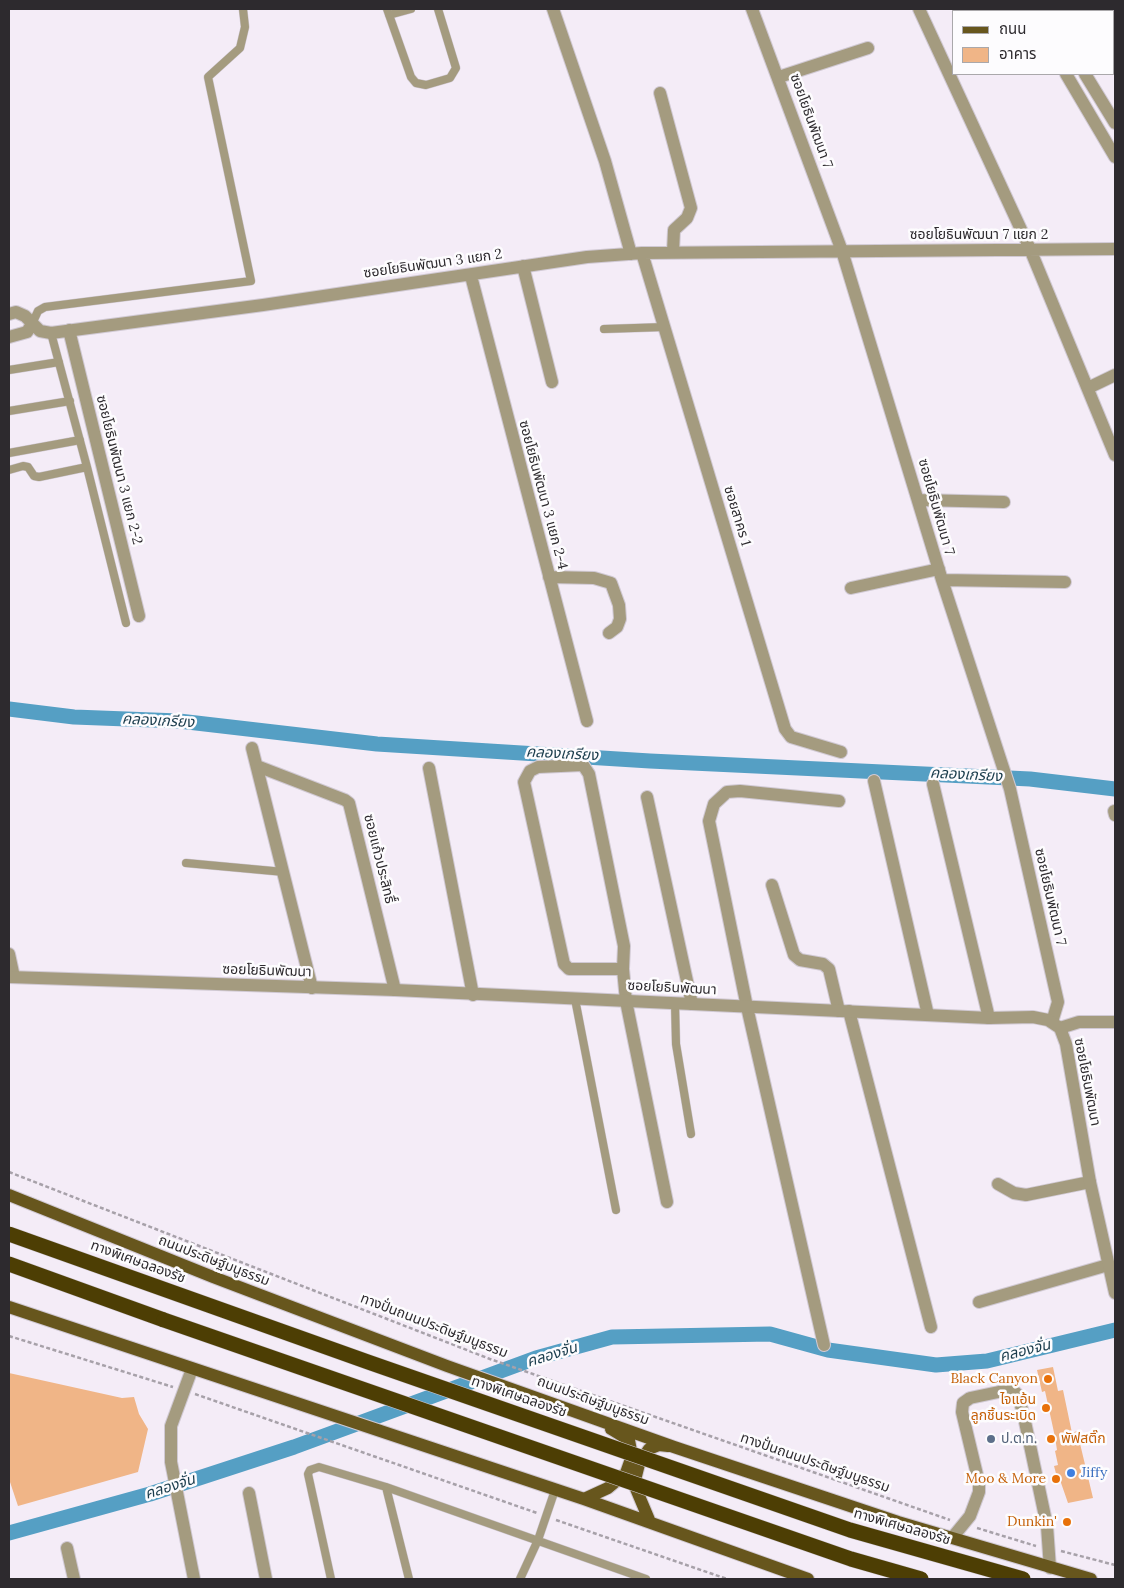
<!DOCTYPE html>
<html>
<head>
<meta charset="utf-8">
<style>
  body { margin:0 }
  #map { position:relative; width:1124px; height:1588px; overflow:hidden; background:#f4ecf7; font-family:Lora,"Noto Sans Thai",serif }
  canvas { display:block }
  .frame { position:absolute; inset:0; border:10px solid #2d2a2e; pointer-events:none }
  .legend { position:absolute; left:952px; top:10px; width:162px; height:65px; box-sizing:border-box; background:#fdfcfe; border:1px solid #aaa8ab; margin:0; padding:6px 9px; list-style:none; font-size:15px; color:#2d2a2e }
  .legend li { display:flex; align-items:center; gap:10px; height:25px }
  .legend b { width:25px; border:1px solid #aaa8ab }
</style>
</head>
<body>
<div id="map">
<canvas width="1124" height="1588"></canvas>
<div class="frame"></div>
<ul class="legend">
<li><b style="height:6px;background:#67561d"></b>ถนน</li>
<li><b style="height:14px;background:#f0b587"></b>อาคาร</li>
</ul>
</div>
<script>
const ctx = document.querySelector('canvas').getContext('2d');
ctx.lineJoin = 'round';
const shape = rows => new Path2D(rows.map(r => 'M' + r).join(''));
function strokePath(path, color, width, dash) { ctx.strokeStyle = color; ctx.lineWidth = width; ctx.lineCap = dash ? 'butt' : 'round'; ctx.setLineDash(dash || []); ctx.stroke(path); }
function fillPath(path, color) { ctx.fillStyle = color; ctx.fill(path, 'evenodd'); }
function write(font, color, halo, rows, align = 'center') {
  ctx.font = font + ' Lora,"Noto Sans Thai",serif'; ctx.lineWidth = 5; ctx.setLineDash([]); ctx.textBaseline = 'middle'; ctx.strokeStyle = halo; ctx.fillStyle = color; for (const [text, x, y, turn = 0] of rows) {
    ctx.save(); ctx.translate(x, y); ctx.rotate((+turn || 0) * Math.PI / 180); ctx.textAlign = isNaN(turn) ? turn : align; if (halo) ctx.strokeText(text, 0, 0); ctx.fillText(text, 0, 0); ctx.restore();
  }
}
const canal = shape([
  [9,709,74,717,179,721,377,744,650,761,1030,779,1115,789],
  [9,1533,150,1494,294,1447,536,1358,612,1337,770,1334,828,1350,936,1365,987,1361,1115,1330]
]);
const building = shape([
  [1053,1367,1058,1391,1063,1390,1072,1433,1077,1431,1093,1498,1068,1503,1060,1480,1058,1481,1054,1466,1058,1465,1055,1451,1057,1450,1055,1437,1045,1391,1042,1392,1037,1370],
  [9,1373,122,1398,134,1397,139,1414,148,1429,138,1472,18,1506,9,1479]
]);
const path = shape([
  [9,1172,490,1359,950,1520],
  [9,1336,173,1387],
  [195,1394,537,1513],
  [556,1520,727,1579],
  [977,1528,1036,1546],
  [1061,1551,1115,1565]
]);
const service = shape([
  [387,9,411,77,416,83,426,85,450,78,456,68,438,9],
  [389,15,411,9],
  [32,324,38,311,45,307,251,281,208,77,240,48,245,27,243,9],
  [604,329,665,327],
  [51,333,87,467],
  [9,370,59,362],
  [9,411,70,401],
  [9,453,80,440],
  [9,470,23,466,28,467,34,476,39,477,87,467,126,623],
  [186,863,284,872],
  [575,999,616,1210],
  [675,1003,676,1044,691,1134],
  [386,1487,409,1579],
  [331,1579,308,1474,310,1470,319,1467,386,1487,646,1579],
  [520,1579,538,1540,555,1490]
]);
const minor = shape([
  [553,9,605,161,631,254],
  [752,9,842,251,942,580,1010,789,1058,1002,1052,1022],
  [919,9,1030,249,1115,455],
  [1028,9,1029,11],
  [1046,9,1048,11],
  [1066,74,1115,157],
  [1085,74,1115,123],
  [779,77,868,48],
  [660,93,691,208,687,218,674,230,673,252],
  [642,253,785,729,791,737,841,752],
  [523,266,552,382],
  [471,276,587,721],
  [9,314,16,312,25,316,40,331,51,333,263,305,587,257,642,253,1115,249],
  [69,330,139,616],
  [9,337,27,332,32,324],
  [1088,388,1115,375],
  [919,500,1004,502],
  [549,577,594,578,611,583,619,605,620,619,617,627,609,633],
  [942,580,1065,582],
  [851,588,939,569],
  [252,748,312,988],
  [257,766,345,800,349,803,395,990],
  [429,768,473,995],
  [874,781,928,1015],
  [933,784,989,1018],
  [647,797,692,1004],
  [1114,811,1115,815],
  [772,885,794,955,800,960,823,964,829,969,839,1011],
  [9,954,14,977],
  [623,969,569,969,564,964,524,782,530,771,538,767,583,765,589,774,624,946,623,969,626,1001,667,1202],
  [849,1011,931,1327],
  [1060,1028,1079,1022,1115,1022],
  [998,1184,1014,1193,1026,1195,1090,1182],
  [979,1302,1108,1265],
  [824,1345,747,1007,709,821,714,804,727,792,740,791,839,801],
  [192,1369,171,1426,171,1462,194,1579],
  [249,1493,266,1579],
  [952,1538,970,1516,979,1492,979,1483,962,1412,963,1403,970,1398,1008,1390,1014,1391,1018,1395,1024,1417,1047,1526,1050,1568],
  [67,1548,74,1579]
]);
const tertiary = shape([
  [9,977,395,990,989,1018,1033,1017,1048,1020,1060,1028,1066,1044,1090,1182,1115,1293]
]);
const primary = shape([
  [9,1195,213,1277,447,1366,674,1447,898,1522,1091,1579],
  [9,1307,584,1499,808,1579],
  [584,1499,608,1488,626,1473,632,1456,629,1440,611,1429],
  [650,1522,634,1484,639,1464,649,1449,659,1445,668,1446]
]);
const motorway = shape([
  [9,1264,164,1320]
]);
const motorwayBridge = shape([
  [9,1234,368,1362,850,1530,1023,1579],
  [164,1320,851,1559,921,1579]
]);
const markers = [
  [1048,1379,5,"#e8710a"],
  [1046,1408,5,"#e8710a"],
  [991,1439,5,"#5c6f8a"],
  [1051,1439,5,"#e8710a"],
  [1071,1473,5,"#3f7fe0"],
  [1056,1479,5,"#e8710a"],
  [1067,1522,5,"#e8710a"]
];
const streetNames = [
  ["ซอยโยธินพัฒนา 7",811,121,70],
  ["ซอยโยธินพัฒนา 7 แยก 2",979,235],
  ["ซอยโยธินพัฒนา 3 แยก 2",433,264,-8],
  ["ซอยโยธินพัฒนา 3 แยก 2-2",119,470,76],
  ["ซอยโยธินพัฒนา 3 แยก 2-4",543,495,75],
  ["ซอยโยธินพัฒนา 7",936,507,74],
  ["ซอยสาคร 1",737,516,73],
  ["ซอยแก้วประสิทธื์",379,859,76],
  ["ซอยโยธินพัฒนา 7",1050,897,77],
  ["ซอยโยธินพัฒนา",267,971,2],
  ["ซอยโยธินพัฒนา",672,988,3],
  ["ซอยโยธินพัฒนา",1087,1082,79],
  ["ถนนประดิษฐ์มนูธรรม",214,1261,21],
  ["ทางพิเศษฉลองรัช",138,1262,20],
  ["ทางปั่นถนนประดิษฐ์มนูธรรม",434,1326,21],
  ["ทางพิเศษฉลองรัช",519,1397,19],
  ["ถนนประดิษฐ์มนูธรรม",593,1401,20],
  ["ทางปั่นถนนประดิษฐ์มนูธรรม",815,1463,19],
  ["ทางพิเศษฉลองรัช",902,1527,16]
];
const foodNames = [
  ["Black Canyon",1038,1379],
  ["ไจแอ้น",1036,1400],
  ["ลูกชิ้นระเบิด",1036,1416],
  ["พัฟสติ๊ก",1061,1439,"left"],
  ["Moo & More",1046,1479],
  ["Dunkin'",1057,1522]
];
const serviceNames = [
  ["ป.ต.ท.",1001,1439]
];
const shopNames = [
  ["Jiffy",1081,1473]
];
const waterNames = [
  ["คลองเกรียง",158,721,3],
  ["คลองเกรียง",562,754,3],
  ["คลองเกรียง",966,775,3],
  ["คลองจั่น",1025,1351,-14],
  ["คลองจั่น",552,1355,-17],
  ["คลองจั่น",170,1487,-18]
];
strokePath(canal, '#559fc4', 15);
fillPath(building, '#f0b587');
strokePath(service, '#d0c9d3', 9);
strokePath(minor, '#d0c9d3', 14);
strokePath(tertiary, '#d0c9d3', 14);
strokePath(primary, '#d0c9d3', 14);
strokePath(motorway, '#d0c9d3', 16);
strokePath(path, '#a7a1a9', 2.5, [4, 2.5]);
strokePath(service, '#a49b7f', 8);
strokePath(minor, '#a49b7f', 12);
strokePath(tertiary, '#a49b7f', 12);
strokePath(primary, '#67561d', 12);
strokePath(motorway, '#4d3e04', 15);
strokePath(motorwayBridge, '#d0c9d3', 16, []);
strokePath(motorwayBridge, '#4d3e04', 15);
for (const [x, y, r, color] of markers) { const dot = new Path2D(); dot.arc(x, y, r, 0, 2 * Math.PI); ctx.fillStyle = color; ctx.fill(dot); strokePath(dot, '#fdfcfe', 2); }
write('14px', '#2d2a2e', '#fdfcfe', streetNames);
write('14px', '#c56008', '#fdfcfe', foodNames, 'right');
write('14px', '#4e5e75', '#fdfcfe', serviceNames, 'left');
write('14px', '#366cbe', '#fdfcfe', shopNames, 'left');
write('italic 15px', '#193b4b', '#fdfcfe', waterNames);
</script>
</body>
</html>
